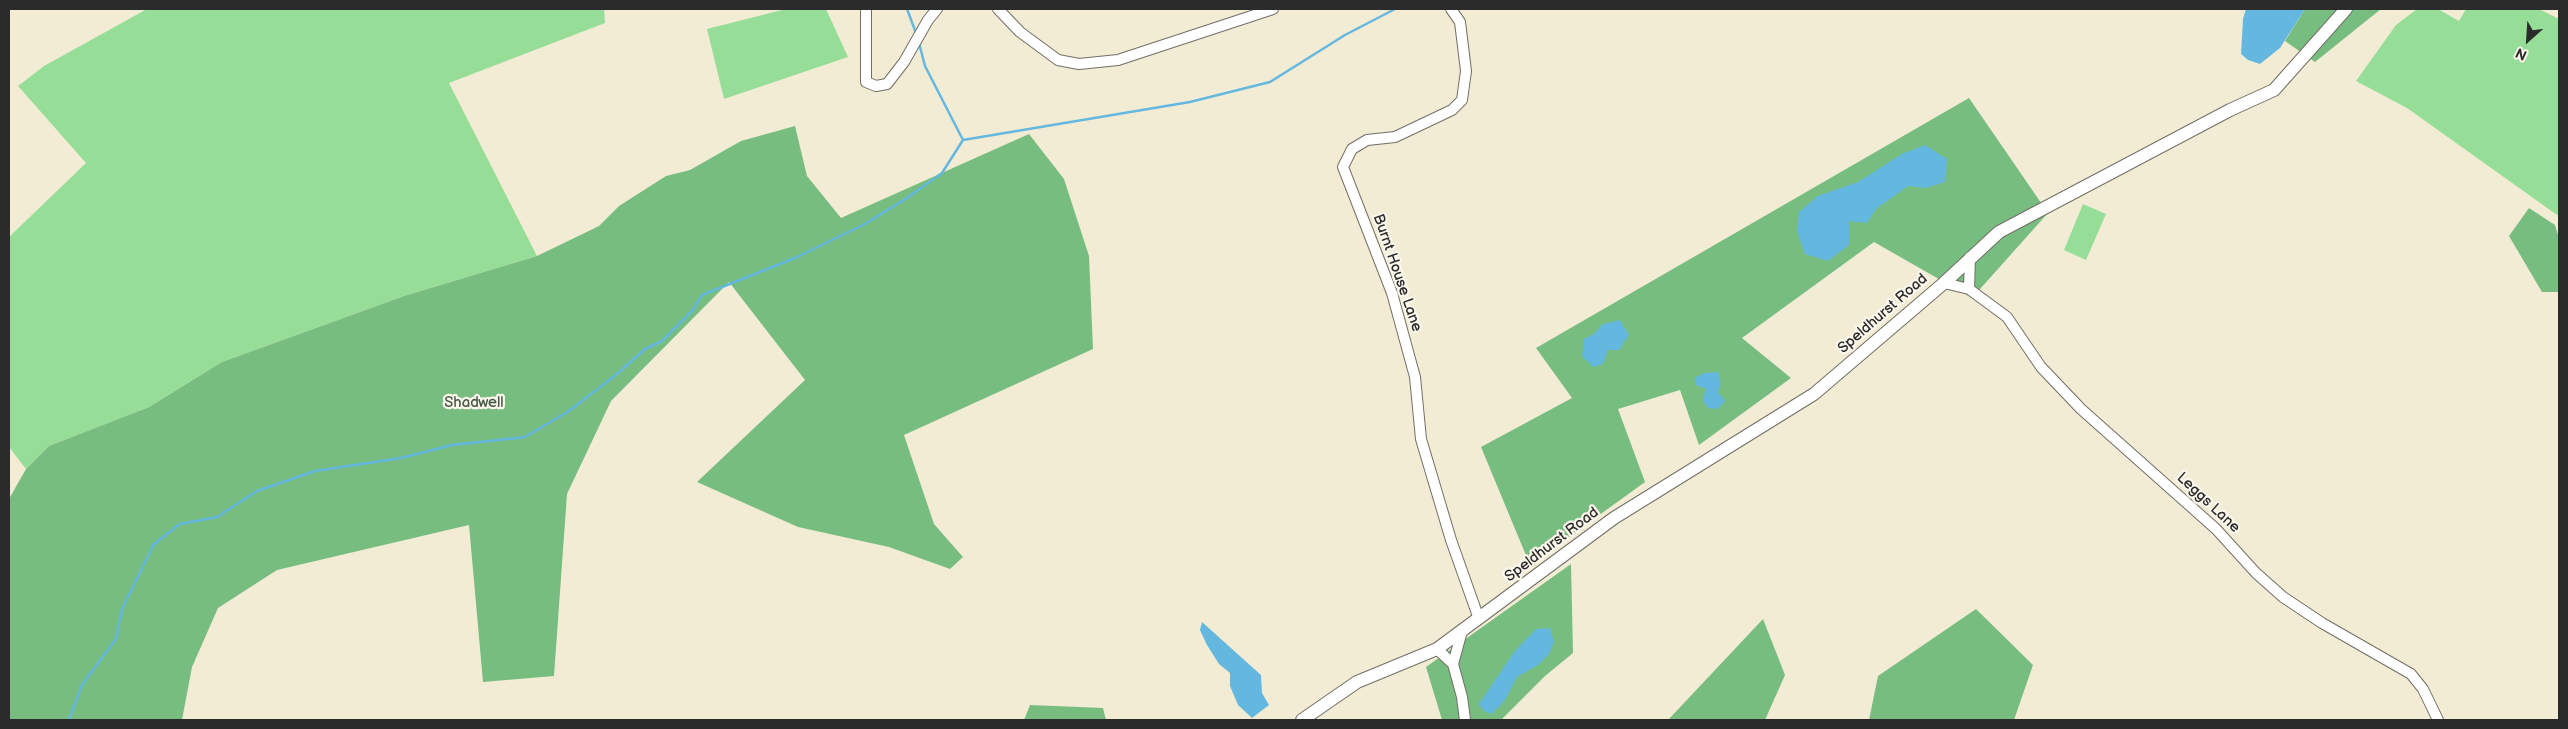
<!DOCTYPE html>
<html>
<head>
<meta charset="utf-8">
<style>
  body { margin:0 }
  #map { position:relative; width:2568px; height:729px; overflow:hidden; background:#f3ecd5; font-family:"Balsamiq Sans",sans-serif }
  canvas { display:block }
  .frame { position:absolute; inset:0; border:10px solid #2b2b2b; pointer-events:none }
  .north { position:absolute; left:2503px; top:15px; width:50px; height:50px; -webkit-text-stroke:4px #fbf7ec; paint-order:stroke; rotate:206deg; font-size:14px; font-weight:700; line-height:20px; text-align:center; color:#2b2b2b }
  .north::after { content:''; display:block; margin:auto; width:18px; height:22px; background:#2b2b2b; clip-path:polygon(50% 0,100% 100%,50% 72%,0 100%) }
</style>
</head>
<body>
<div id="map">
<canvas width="2568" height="729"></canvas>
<div class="frame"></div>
<div class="north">N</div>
</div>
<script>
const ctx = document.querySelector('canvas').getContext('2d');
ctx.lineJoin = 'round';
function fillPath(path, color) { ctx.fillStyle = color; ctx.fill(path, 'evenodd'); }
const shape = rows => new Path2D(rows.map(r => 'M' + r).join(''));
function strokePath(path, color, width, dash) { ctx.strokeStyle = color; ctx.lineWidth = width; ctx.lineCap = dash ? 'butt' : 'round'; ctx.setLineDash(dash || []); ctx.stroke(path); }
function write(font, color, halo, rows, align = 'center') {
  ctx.font = font + ' "Balsamiq Sans",sans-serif'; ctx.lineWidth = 4.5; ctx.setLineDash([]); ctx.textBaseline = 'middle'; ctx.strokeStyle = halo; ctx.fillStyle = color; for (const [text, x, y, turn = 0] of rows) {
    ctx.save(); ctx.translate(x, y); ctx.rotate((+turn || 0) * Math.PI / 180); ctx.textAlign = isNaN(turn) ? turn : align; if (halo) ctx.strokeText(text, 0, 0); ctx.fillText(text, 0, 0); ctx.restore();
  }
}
const green = shape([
  [147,9,604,9,605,23,449,83,537,256,404,296,222,362,149,407,49,446,26,469,9,447,9,237,86,163,18,86,44,66],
  [786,9,826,9,848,57,724,99,707,29],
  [2417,9,2438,9,2459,21,2466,9,2539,9,2559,19,2559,214,2557,215,2407,108,2356,81,2396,25],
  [2083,204,2106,214,2086,260,2064,250]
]);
const forest = shape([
  [2305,9,2381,9,2315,62,2285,41],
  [1969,98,2048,213,1972,298,1874,242,1742,338,1791,378,1699,445,1680,390,1618,409,1645,482,1530,565,1481,447,1572,398,1536,348],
  [795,126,807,176,841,218,1029,134,1064,179,1089,256,1093,349,904,435,934,524,963,557,950,569,889,547,798,527,697,482,805,380,729,282,611,401,567,494,554,676,483,682,469,525,277,570,218,608,192,667,182,720,9,720,9,499,26,469,49,446,149,407,222,362,404,296,537,256,599,226,619,206,666,176,690,170,741,141],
  [2529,208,2555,225,2559,238,2559,292,2542,292,2509,236],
  [1571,564,1573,653,1545,676,1501,720,1442,720,1426,667],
  [1976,609,2033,665,2014,720,1869,720,1878,676],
  [1763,619,1785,675,1765,720,1668,720],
  [1030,705,1103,708,1106,720,1024,720]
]);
const water = shape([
  [2246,9,2305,9,2280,48,2260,64,2248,60,2241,54,2243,19],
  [1925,145,1947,159,1945,182,1925,188,1908,186,1876,209,1867,223,1849,221,1849,245,1828,261,1805,254,1797,231,1799,212,1818,196,1858,182,1902,154],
  [1620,320,1629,335,1619,350,1608,350,1603,364,1593,367,1582,356,1584,339,1594,334,1603,324],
  [1718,372,1721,384,1718,392,1725,401,1718,409,1708,408,1703,400,1706,389,1696,385,1695,378,1704,373],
  [1202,622,1261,675,1262,693,1269,705,1252,718,1238,705,1230,686,1230,673,1219,664,1207,645,1200,630],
  [1550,628,1554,642,1549,654,1538,665,1517,677,1505,700,1492,714,1484,711,1479,704,1514,652,1536,629]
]);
const stream = shape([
  [907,9,916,33],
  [919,43,925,66,963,140,1190,102,1270,82,1345,35,1395,9],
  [69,720,82,685,116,639,122,609,154,544,180,524,217,517,257,491,315,471,401,458,452,445,525,437,569,411,617,374,645,349,662,341,693,310,702,295,795,258,865,224,907,198,942,173,963,140]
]);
const minor = shape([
  [866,9,866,82,876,86,887,84,904,62,928,20,937,9],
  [998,9,1020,32,1058,60,1079,64,1118,60,1273,9],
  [1451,9,1460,22,1466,71,1462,100,1452,110,1395,137,1367,140,1352,149,1343,167,1392,293,1415,377,1421,439,1451,540,1479,619],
  [1944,283,1969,289,2007,317,2041,367,2081,409,2216,529,2256,573,2283,597,2322,623,2411,674,2423,689,2438,720],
  [1969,289,1970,257],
  [1437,649,1453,664,1462,697,1465,720],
  [1453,664,1462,631]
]);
const tertiary = shape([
  [1302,720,1357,682,1437,649,1614,518,1814,394,1944,283,1999,232,2230,110,2274,90,2346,9]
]);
const streetNames = [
  ["Burnt House Lane",1397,273,71],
  ["Speldhurst Road",1883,314,-41],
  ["Leggs Lane",2208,503,43],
  ["Speldhurst Road",1552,545,-37]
];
const parkNames = [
  ["Shadwell",474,403]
];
fillPath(green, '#96de98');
fillPath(forest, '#78bd80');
fillPath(water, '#64b8e0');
strokePath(stream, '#64b8e0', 2.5);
strokePath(minor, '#716f66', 12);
strokePath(tertiary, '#716f66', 14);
strokePath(minor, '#fff', 10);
strokePath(tertiary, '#fff', 12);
write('15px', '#2b2b2b', '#fbf7ec', streetNames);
write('15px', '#465846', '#fbf7ec', parkNames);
</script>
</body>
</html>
